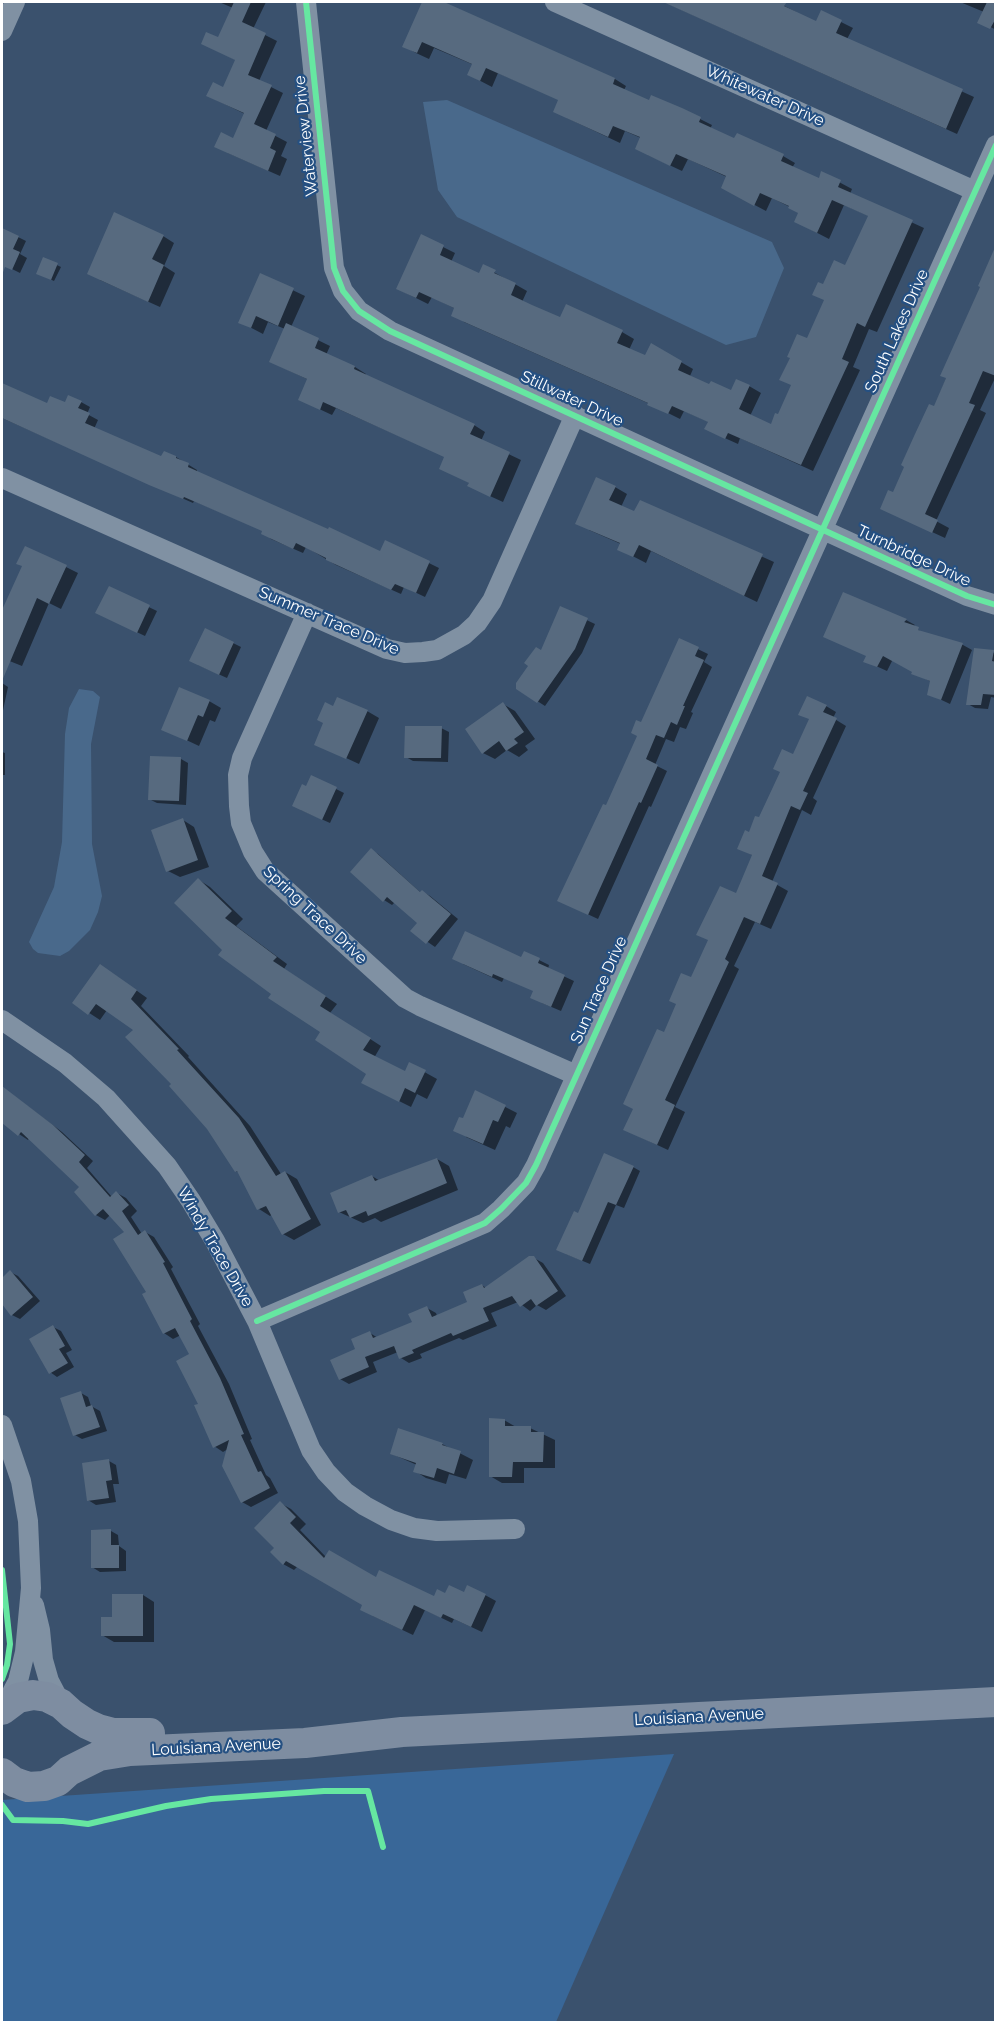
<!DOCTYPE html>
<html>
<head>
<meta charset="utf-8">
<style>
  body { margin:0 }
  #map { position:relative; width:997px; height:2024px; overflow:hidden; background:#3a516d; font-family:Raleway,sans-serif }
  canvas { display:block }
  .frame { position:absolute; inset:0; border:3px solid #fff; pointer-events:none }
</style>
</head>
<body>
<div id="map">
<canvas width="997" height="2024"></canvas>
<div class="frame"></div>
</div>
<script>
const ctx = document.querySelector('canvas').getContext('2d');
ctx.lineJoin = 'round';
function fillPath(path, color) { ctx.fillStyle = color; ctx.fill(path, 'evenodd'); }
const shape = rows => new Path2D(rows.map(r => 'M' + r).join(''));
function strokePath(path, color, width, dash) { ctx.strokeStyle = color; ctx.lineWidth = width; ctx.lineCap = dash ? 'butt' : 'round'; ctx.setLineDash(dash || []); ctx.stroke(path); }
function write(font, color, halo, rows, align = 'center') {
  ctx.font = font + ' Raleway,sans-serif'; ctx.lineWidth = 4.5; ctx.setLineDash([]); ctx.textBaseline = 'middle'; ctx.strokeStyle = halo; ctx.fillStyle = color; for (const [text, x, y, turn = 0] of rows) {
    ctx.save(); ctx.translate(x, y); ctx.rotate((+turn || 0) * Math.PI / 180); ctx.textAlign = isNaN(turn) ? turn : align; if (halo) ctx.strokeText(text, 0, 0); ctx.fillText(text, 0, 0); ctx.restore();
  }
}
const green = shape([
  [674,1754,556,2022,2,2022,2,1800]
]);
const water = shape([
  [447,100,772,242,784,268,756,337,726,345,457,217,438,190,423,102],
  [79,689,93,691,100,697,91,744,92,844,102,896,98,912,90,930,69,951,60,956,38,953,33,949,29,942,54,887,62,842,65,734,69,708]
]);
const shadow = shape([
  [219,2,266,2,253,29,277,41,259,81,283,93,266,131,287,142,281,156,287,159,280,176,228,153,245,114,208,96,224,89,236,60,203,44,219,39,233,8],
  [424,2,441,2,615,79,626,86,624,90,649,102,652,97,700,119,712,125,710,129,735,140,737,135,783,156,795,163,792,168,819,180,822,173,852,189,850,194,924,228,877,332,869,329,853,367,860,370,813,471,740,438,738,444,718,435,709,422,684,411,680,419,650,404,464,322,456,309,432,297,428,304,398,289,421,236,455,253,451,262,479,275,483,266,527,291,522,302,561,319,622,332,634,339,629,350,646,357,651,345,693,369,690,376,710,386,732,392,749,386,761,393,750,416,771,426,779,416,793,386,808,340,825,300,823,286,846,267,869,216,844,205,829,239,796,222,799,213,790,207,772,198,766,211,734,194,727,177,688,159,682,171,648,155,641,138,625,131,620,143,567,118,560,100,498,73,492,87,469,75,474,65,434,48,429,59,416,53,404,46],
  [664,2,777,2,796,12,795,13,816,23,821,12,853,28,847,39,974,97,957,134],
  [960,2,996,2,996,30,989,26,984,12],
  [2,229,26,241,20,254,27,258,20,273,2,264],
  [163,236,174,243,164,266,175,273,160,307,100,280],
  [996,257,996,376,980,410,986,413,936,521,949,528,945,538,882,509,894,494,934,408],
  [44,259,61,267,54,281,41,275],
  [261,275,305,296,291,327,330,346,326,355,355,367,366,374,365,376,474,425,485,432,481,441,521,460,503,502,481,492,470,483,441,469,446,457,336,408,332,415,300,400,309,380,271,362,285,329,268,322,263,334,240,322],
  [2,385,48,405,81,402,90,407,87,414,98,420,94,429,162,458,176,457,197,470,197,472,381,553,386,542,439,568,425,597,404,587,401,594,336,565,306,547,303,553,271,539,264,531,194,501,193,503,2,418],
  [615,487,627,494,621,507,635,513,640,502,774,562,757,602,651,551,646,563,619,549,621,544,589,530],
  [66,567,78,573,61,609,49,603,22,666,2,658,2,610,3,610],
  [109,588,157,611,145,636,105,617],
  [561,608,595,624,582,653,545,706,517,688,542,652],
  [906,620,915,625,913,627,927,635,963,645,972,650,950,704,929,694,932,682,913,673,914,671,893,659,887,671,865,661],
  [679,640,708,654,704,662,712,667,691,712,693,713,686,729,680,727,674,742,666,739,655,765,667,771,651,807,649,806,598,919,568,905,607,807,638,736,642,724],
  [233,643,241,647,227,678,198,665],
  [976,650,996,653,996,698,991,697,988,709,975,708,968,704],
  [2,683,8,687,2,715],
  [209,701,221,708,215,722,210,720,199,746,163,729],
  [503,704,515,711,535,739,525,746,528,750,519,757,507,750,495,759,483,753],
  [826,706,836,712,833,718,846,726,813,798,817,801,811,815,802,810,772,882,788,891,771,929,755,922,734,966,739,969,675,1107,685,1112,668,1150,625,1130,665,1034,691,979,736,895,754,856,739,848,760,819,793,756],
  [334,708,367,711,379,718,359,764,316,744],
  [441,728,449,732,448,762,413,761,406,757],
  [2,752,5,753,5,775,2,775],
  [181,759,188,763,186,805,157,803,149,799],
  [312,777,344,793,330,823,301,810],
  [183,820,194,827,209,867,180,877,168,871],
  [371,850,378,854,421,893,423,892,430,896,458,919,435,947,412,931,419,923,395,902,392,905,384,900,352,871],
  [199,880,210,887,243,919,236,926,287,964,284,969,337,1004,330,1013,381,1046,374,1058,406,1073,410,1064,437,1079,427,1099,417,1094,411,1107,375,1089,368,1073,322,1032,273,993,224,950],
  [525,953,549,965,548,969,574,981,561,1011,542,1003,535,991,504,978,502,982,463,964,522,959],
  [112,973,147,998,141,1006,189,1056,188,1057,250,1126,281,1174,285,1172,297,1179,321,1225,294,1240,283,1234,273,1214,270,1216,259,1209,240,1173,236,1171,209,1128,173,1085,135,1030,107,1010,100,1020,74,1003],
  [2,1087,62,1132,93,1161,87,1168,112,1197,117,1193,126,1198,137,1211,131,1217,142,1234,145,1232,154,1237,173,1267,171,1269,200,1324,198,1326,229,1384,252,1439,250,1440,266,1475,270,1478,278,1493,251,1507,242,1502,228,1449,223,1452,214,1446,200,1404,191,1354,181,1335,173,1339,164,1333,144,1295,149,1293,126,1233,110,1215,105,1220,96,1215,81,1187,29,1138,28,1140,19,1134,2,1121],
  [476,1092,517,1113,510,1128,506,1126,495,1150,466,1137,463,1120],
  [437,1159,449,1166,458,1190,381,1222,375,1218,363,1223,339,1212,372,1176,380,1181],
  [633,1167,640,1171,624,1208,616,1205,590,1264,566,1254,578,1215],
  [534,1258,543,1263,566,1296,546,1310,537,1305,530,1311,518,1302,491,1313,497,1326,463,1340,459,1338,420,1354,422,1358,409,1363,401,1358,398,1352,373,1362,377,1372,349,1384,340,1379,370,1333,378,1338,414,1323,427,1308,436,1313,437,1316,469,1303,482,1285,486,1288],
  [10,1272,18,1276,40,1301,20,1319,12,1315,2,1302,2,1280],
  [53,1327,61,1331,72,1350,66,1353,74,1367,57,1377,50,1372],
  [81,1393,88,1397,91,1406,100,1411,107,1431,82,1439,75,1435],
  [504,1420,516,1427,530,1428,555,1440,555,1468,524,1468,524,1483,502,1483,490,1476],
  [442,1444,473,1460,466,1479,449,1474,446,1484,426,1478,415,1471,417,1465,392,1454],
  [109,1461,116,1465,119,1484,113,1484,116,1502,96,1505,88,1500],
  [280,1503,291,1509,306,1524,300,1530,326,1557,376,1579,435,1598,446,1594,485,1595,496,1601,482,1632,454,1619,452,1623,425,1610,413,1635,373,1616,364,1604,298,1566,294,1570,283,1564,276,1549],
  [111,1531,118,1535,119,1546,126,1551,126,1571,100,1572,92,1567],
  [143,1595,154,1602,154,1642,114,1642,102,1635,113,1619]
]);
const building = shape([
  [234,2,251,2,242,22,266,33,248,75,272,85,254,124,276,134,270,148,276,151,268,171,214,147,221,132,233,138,244,113,206,96,213,82,223,87,235,60,201,44,206,32,218,37],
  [422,2,444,2,615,78,613,84,649,100,651,95,682,108,701,117,699,122,734,138,737,133,766,146,784,154,781,161,819,178,821,171,841,180,838,187,913,220,865,327,857,323,842,359,849,362,801,465,728,433,725,439,704,429,708,422,672,406,668,414,647,405,648,403,471,325,451,316,454,308,419,292,416,298,396,289,421,234,444,245,440,255,479,273,483,264,496,270,494,273,516,283,511,295,532,305,560,317,566,304,623,330,617,343,645,355,651,343,682,361,678,370,709,384,711,381,731,390,736,379,750,385,739,409,771,424,775,413,778,414,791,385,779,380,790,358,787,357,797,334,807,338,824,300,812,295,818,282,823,284,834,260,845,265,868,216,832,200,817,233,794,222,798,213,788,208,789,206,760,193,754,206,721,188,726,176,676,154,670,166,635,149,640,137,613,126,608,137,553,112,558,100,486,68,480,81,467,75,472,64,422,42,417,53,402,47],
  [663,2,787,2,784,6,816,21,821,10,842,20,836,33,963,89,946,129],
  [987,2,996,2,996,18,990,29,977,23],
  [114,212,164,235,152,259,164,265,148,302,87,274],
  [2,228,19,236,13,249,20,252,12,270,5,267,2,275],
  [996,245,996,376,983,371,969,403,975,405,925,514,938,520,932,533,880,509,888,490,893,492,904,467,901,465,915,434,929,404,934,406,946,378,940,376,980,287,978,286],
  [43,257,58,263,51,280,36,274],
  [260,273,294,288,278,326,256,316,251,328,238,323],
  [286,323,319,338,315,348,355,366,354,369,475,424,470,434,510,452,490,497,467,486,469,483,439,469,444,457,323,402,320,410,298,400,307,379,269,362],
  [2,383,47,403,50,396,65,402,68,395,82,401,78,408,90,413,85,423,161,456,164,451,176,456,176,458,189,463,188,467,328,529,329,527,380,551,385,540,430,561,416,593,395,584,391,590,326,560,326,558,296,543,293,549,261,534,262,531,184,497,183,499,149,485,2,418],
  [596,477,616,486,609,500,634,511,640,500,763,554,744,596,639,545,633,557,617,550,620,543,575,524],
  [25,546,67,565,49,604,37,598,2,681,2,610,22,566,16,564],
  [109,586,150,605,137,633,95,613],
  [843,592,907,619,904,622,919,627,918,630,963,643,941,700,927,695,930,681,911,674,912,672,883,656,877,667,863,662,866,656,823,637],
  [560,606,588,618,575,649,537,703,516,689,516,683,528,666,524,663,536,647,541,650],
  [205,628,234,642,219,675,189,661],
  [679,638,699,647,695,656,704,660,683,706,685,706,677,725,671,722,664,738,656,735,646,759,658,765,641,803,639,802,588,915,557,901,603,804,606,805,637,736,631,733,636,720,641,722],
  [974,648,994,650,992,661,996,662,996,695,983,694,981,705,966,705],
  [179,687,210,700,203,717,198,715,187,741,161,730],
  [807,696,827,705,823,712,837,718,803,791,808,793,800,810,791,806,762,876,778,883,760,924,744,917,725,959,729,962,665,1100,675,1105,657,1145,623,1130,633,1109,623,1104,657,1029,664,1032,676,1004,669,1001,681,973,691,977,708,940,696,935,720,886,736,893,752,855,737,849,745,830,749,832,755,816,759,817,780,772,773,769,782,749,793,754,809,719,798,715],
  [337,697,368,710,346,759,314,745,323,723,317,720,325,702,333,706],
  [503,702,524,732,514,739,518,743,506,751,499,741,482,754,465,729],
  [405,726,442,726,441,758,404,758],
  [150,756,181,757,179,801,148,800],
  [311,775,337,787,322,820,292,806,302,784,306,786],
  [183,818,198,860,166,872,151,830],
  [371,848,420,892,422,890,451,914,426,944,410,931,417,923,387,897,383,902,350,872],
  [198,878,232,911,225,918,277,957,273,961,326,996,320,1006,371,1038,363,1050,405,1071,409,1062,426,1070,415,1093,405,1088,399,1102,361,1083,366,1074,315,1040,320,1032,268,998,271,994,218,955,222,950,174,903],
  [465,931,521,957,524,951,540,958,538,963,565,975,551,1007,530,998,533,991,493,974,492,977,452,959],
  [100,964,137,990,131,999,179,1049,177,1050,239,1118,276,1176,285,1171,311,1219,282,1235,266,1206,257,1210,237,1171,235,1172,207,1129,169,1086,171,1084,125,1037,133,1030,96,1004,88,1015,72,1003],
  [2,1086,53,1125,85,1155,79,1162,110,1197,116,1191,129,1205,122,1211,138,1235,145,1230,165,1262,163,1263,192,1319,190,1321,220,1378,244,1434,241,1435,258,1472,261,1471,270,1488,241,1503,222,1466,229,1440,213,1448,194,1405,198,1404,176,1361,189,1354,175,1328,163,1334,142,1294,146,1292,113,1239,124,1232,103,1209,95,1216,74,1192,79,1187,21,1132,18,1136,2,1123],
  [475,1090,506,1105,498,1122,493,1120,483,1144,453,1131,459,1117,463,1118],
  [604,1153,634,1166,616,1205,608,1202,582,1261,556,1250,574,1211,578,1213],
  [437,1158,447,1183,368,1216,366,1211,350,1218,346,1210,338,1213,330,1193,372,1175,375,1181],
  [529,1256,534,1256,558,1291,536,1306,531,1299,520,1307,512,1296,483,1308,489,1321,453,1336,451,1333,412,1350,414,1353,399,1359,394,1346,365,1357,369,1367,339,1380,330,1360,355,1349,351,1339,370,1331,373,1338,412,1322,408,1314,427,1306,432,1317,467,1302,463,1292,482,1284,484,1288],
  [10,1270,33,1297,11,1316,2,1304,2,1278],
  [53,1325,65,1346,59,1349,68,1363,49,1374,29,1339],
  [81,1391,86,1407,92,1405,100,1427,73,1436,60,1398],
  [489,1418,505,1419,505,1426,531,1426,531,1432,544,1432,543,1462,513,1462,512,1477,489,1477],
  [398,1428,443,1443,442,1445,461,1451,454,1474,437,1468,434,1478,413,1472,416,1463,390,1454],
  [109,1459,112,1480,106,1481,109,1498,87,1501,82,1463],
  [280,1501,296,1517,290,1523,324,1558,329,1550,376,1577,379,1570,434,1596,437,1589,445,1593,449,1585,464,1592,467,1585,486,1594,471,1627,443,1614,441,1618,414,1605,402,1630,360,1610,362,1605,286,1561,283,1565,270,1552,274,1548,254,1528],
  [111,1529,111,1545,119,1545,119,1568,91,1568,91,1530],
  [112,1594,143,1594,143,1636,101,1636,101,1617,112,1617]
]);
const minor = shape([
  [306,2,334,268,343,291,359,311,390,331,967,596,996,605],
  [555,2,975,191],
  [2,31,15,2],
  [2,478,387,649,405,653,423,652,437,650,464,635,477,623,492,601,575,415],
  [307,613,242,758,238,775,239,806,241,823,253,852,265,871,405,998,420,1006,576,1075],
  [2,1020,65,1063,106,1098,167,1166,191,1201,215,1241,257,1321,311,1450,326,1472,345,1492,365,1506,391,1520,414,1528,437,1531,515,1529],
  [257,1321,485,1223,501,1209,526,1183,536,1165,996,145],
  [2,1425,21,1481,28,1521,31,1588,25,1652,18,1681,5,1706],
  [34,1605,40,1630,43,1660,49,1681,61,1704]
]);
const primary = shape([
  [2,1710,18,1698,33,1695,47,1697,61,1704,72,1714,87,1724,98,1729,113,1733,150,1733],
  [2,1773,14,1782,28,1787,44,1786,58,1781,69,1771,99,1756,130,1751,305,1743,402,1732,996,1702]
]);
const cycleway = shape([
  [306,2,334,268,343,291,359,311,390,331,967,596,996,605],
  [257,1321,485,1223,501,1209,526,1183,536,1165,996,145],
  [2,1570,10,1644,7,1665,2,1679],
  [2,1805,13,1820,63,1821,88,1824,166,1806,211,1799,324,1791,368,1791,383,1847]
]);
const streetNames = [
  ["Whitewater Drive",765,96,24],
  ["Waterview Drive",306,136,-96],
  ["South Lakes Drive",897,331,-66],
  ["Stillwater Drive",572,399,25],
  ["Turnbridge Drive",914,556,25],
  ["Summer Trace Drive",329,621,23],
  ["Spring Trace Drive",315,915,43],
  ["Sun Trace Drive",599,990,-66],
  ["Windy Trace Drive",215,1247,60],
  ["Louisiana Avenue",699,1717,-3],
  ["Louisiana Avenue",216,1747,-3]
];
fillPath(green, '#396798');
fillPath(water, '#49698b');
fillPath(shadow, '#0007');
fillPath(building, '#576a7f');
strokePath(minor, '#8091a3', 20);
strokePath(primary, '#7e8da1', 30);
strokePath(cycleway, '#66e7a1', 6);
write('16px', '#fff', '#255082', streetNames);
</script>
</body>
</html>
